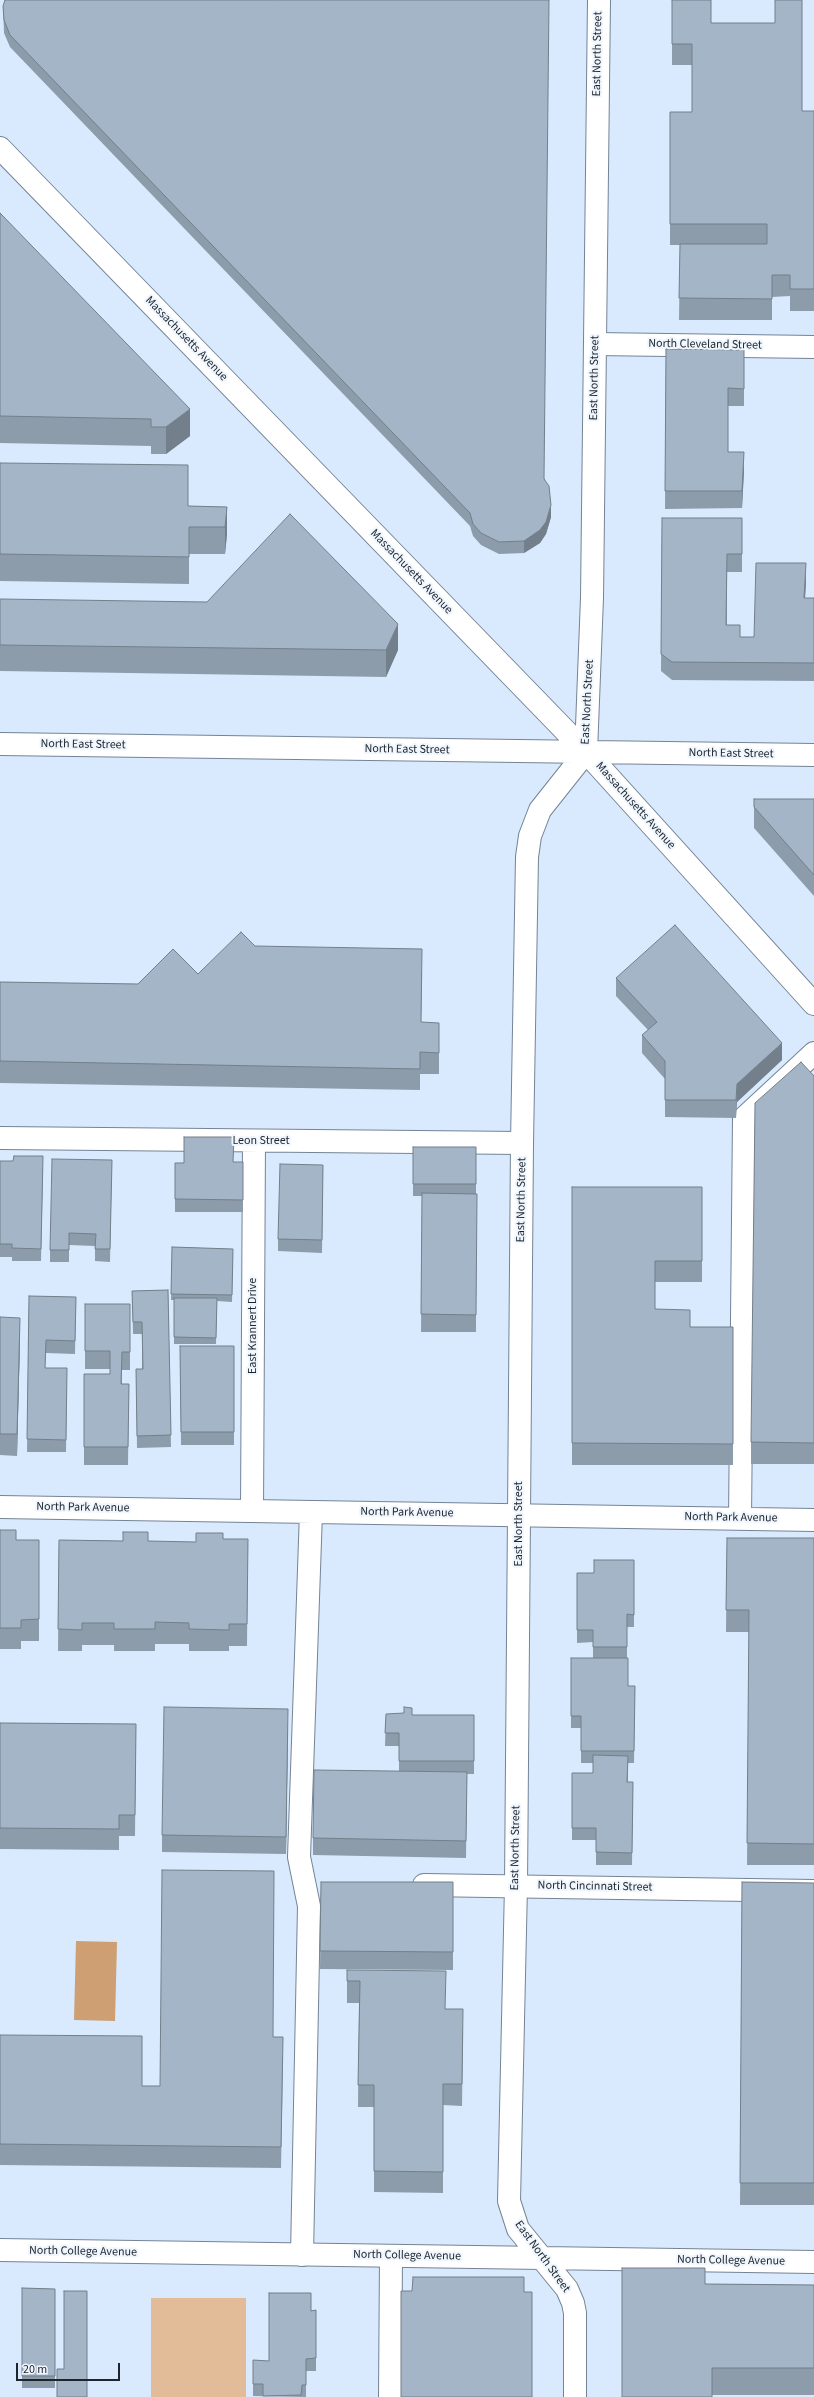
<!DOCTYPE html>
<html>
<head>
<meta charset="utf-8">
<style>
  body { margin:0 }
  #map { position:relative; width:814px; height:2397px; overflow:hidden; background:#d9eafe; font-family:"Source Sans 3",sans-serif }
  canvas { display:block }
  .scale { position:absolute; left:16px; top:2363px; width:104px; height:18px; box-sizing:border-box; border:2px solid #1e242b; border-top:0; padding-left:5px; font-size:12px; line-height:14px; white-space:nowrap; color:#1e242b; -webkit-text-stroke:3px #eff6fe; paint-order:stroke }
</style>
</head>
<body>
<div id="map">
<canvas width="814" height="2397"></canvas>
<div class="scale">20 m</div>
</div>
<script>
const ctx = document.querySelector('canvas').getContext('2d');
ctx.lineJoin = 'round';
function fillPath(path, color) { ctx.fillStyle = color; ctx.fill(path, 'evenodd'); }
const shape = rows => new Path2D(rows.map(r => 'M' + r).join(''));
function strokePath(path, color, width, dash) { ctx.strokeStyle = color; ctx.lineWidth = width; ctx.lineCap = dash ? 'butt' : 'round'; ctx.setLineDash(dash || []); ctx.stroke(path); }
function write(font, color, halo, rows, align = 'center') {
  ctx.font = font + ' "Source Sans 3",sans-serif'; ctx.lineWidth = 4; ctx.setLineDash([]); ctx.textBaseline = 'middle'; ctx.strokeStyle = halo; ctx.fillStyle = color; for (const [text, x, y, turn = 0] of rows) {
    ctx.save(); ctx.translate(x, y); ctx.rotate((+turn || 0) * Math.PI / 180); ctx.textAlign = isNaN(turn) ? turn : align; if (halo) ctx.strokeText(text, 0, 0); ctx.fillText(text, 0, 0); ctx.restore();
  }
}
const green = shape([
  [151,2298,246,2298,246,2397,151,2397]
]);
const water = shape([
  [76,1941,117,1942,115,2021,74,2020]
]);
const minor = shape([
  [595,344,814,347],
  [0,1138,522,1143],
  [0,1507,814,1520],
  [252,1511,254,1141],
  [740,1519,744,1118,814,1053],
  [424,1885,814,1891],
  [302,2255,309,1906,299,1857,311,1512],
  [390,2397,391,2256]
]);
const major = shape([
  [0,148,586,752,814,1004],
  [0,744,814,755],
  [0,2250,814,2262],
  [575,2397,575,2313,573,2303,567,2289,518,2229,509,2201,516,1885,522,1143,527,857,530,836,540,810,586,752,592,598,599,0]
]);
const wall = shape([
  [672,0,711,23,802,111,814,111,814,311,790,311,790,296,772,297,772,320,679,320,680,245,670,245,670,112,692,112,692,65,672,65],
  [3,6,545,479,551,517,546,534,540,543,524,553,499,554,481,545,473,536,470,526,10,47,4,33],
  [0,213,190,436,166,454,151,454,151,446,0,443],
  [666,349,744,350,744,406,728,406,728,452,744,470,742,508,665,509],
  [0,463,188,506,227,507,227,534,225,554,189,554,189,584,0,581],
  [662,518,742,518,742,572,727,572,727,625,740,637,754,637,806,581,805,598,814,598,814,681,672,680,661,671],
  [0,599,398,650,386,677,0,671],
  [754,799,814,799,814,896,754,828],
  [255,946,422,970,421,1022,439,1044,439,1074,420,1074,420,1090,0,1083,0,982,138,984,198,974],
  [616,978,782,1060,737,1102,736,1118,665,1117,665,1079,642,1053,642,1035,648,1030,616,996],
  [814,1076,814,1464,751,1464,751,1442],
  [413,1147,476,1147,476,1332,421,1332,422,1196,413,1196],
  [112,1160,110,1262,95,1261,95,1246,69,1245,69,1262,50,1262,50,1250],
  [0,1161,43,1168,41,1261,12,1261,12,1257,0,1257],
  [233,1162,243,1162,243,1212,175,1212,175,1163],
  [323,1165,322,1253,278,1251,278,1239],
  [572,1187,702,1187,702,1282,655,1282,655,1309,690,1327,733,1327,733,1465,572,1465],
  [172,1247,233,1249,232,1302,217,1301,216,1344,174,1344,174,1300,171,1300],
  [168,1290,171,1447,137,1448,136,1369,142,1369,142,1334,133,1334,132,1291],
  [29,1296,76,1297,75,1354,46,1353,45,1368,67,1368,66,1452,27,1452],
  [85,1304,130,1304,130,1370,122,1370,122,1384,129,1384,128,1465,84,1465,84,1374,110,1374,110,1369,85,1369],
  [0,1317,20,1339,17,1456,0,1455],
  [180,1346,234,1346,234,1445,181,1445],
  [0,1530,16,1540,39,1540,39,1641,21,1641,21,1649,0,1649],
  [727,1538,814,1538,814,1865,747,1865,749,1632,726,1632],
  [223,1539,248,1539,247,1646,229,1646,229,1651,189,1651,189,1644,155,1644,155,1651,114,1651,114,1645,82,1645,82,1651,58,1651,59,1540,196,1542],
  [634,1560,634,1627,627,1627,627,1658,628,1686,635,1686,634,1763,628,1763,628,1782,633,1782,632,1865,596,1865,596,1840,572,1840,572,1773,593,1773,593,1763,581,1763,581,1728,571,1728,571,1658,593,1658,593,1642,577,1643,577,1573,594,1573],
  [386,1714,412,1715,474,1715,474,1774,467,1774,466,1858,313,1855,313,1838,399,1771,399,1746,385,1746],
  [0,1723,136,1724,135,1836,119,1836,119,1850,0,1849],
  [288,1727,286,1854,162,1852,162,1835],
  [321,1882,453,1882,453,1970,320,1969],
  [742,1882,814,1883,814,2205,740,2205],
  [347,1970,446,2009,463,2031,462,2106,443,2105,443,2193,374,2192,374,2107,358,2107,359,2003,347,2003],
  [0,2035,142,2086,160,2086,273,2037,283,2058,281,2168,0,2165],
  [705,2284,814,2285,814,2395,712,2395],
  [22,2288,55,2289,55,2388,22,2388],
  [316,2310,316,2371,306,2371,306,2397,253,2396,253,2360,269,2361,311,2311]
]);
const shadedWall = shape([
  [190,409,190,436,166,454,166,427],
  [744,452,744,470,742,508,742,491],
  [551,505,551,517,546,534,540,543,524,553,524,541],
  [227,507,227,534,225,554,225,527],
  [806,563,806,581,804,615,804,598],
  [398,624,398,650,386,677,386,650],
  [782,1043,782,1060,737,1102,736,1118,737,1084],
  [20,1318,20,1339,17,1456,17,1434],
  [288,1709,288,1727,286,1854,286,1837]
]);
const building = shape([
  [5,0,549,0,544,479,549,486,551,505,546,522,540,530,524,541,499,542,481,533,473,524,470,513,10,35,4,20,3,6,5,0],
  [672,0,711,0,711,23,775,23,775,0,802,0,802,111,814,111,814,289,790,289,790,275,772,275,772,299,679,298,680,244,767,244,767,224,670,224,670,112,692,112,692,44,672,44,672,0],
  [0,213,190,409,166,427,151,427,151,419,0,416,0,213],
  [666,349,744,350,744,389,728,388,728,452,744,452,742,491,665,491,666,349],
  [0,463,188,465,188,506,227,507,225,527,189,527,189,557,0,554,0,463],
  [290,514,398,624,386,650,0,645,0,599,207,602,290,514],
  [662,518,742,518,742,554,727,554,726,625,740,625,740,637,754,637,756,563,806,563,804,598,814,598,814,663,672,662,661,654,662,518],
  [754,799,814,799,814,875,754,807,754,799],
  [675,925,782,1043,737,1084,736,1100,665,1100,665,1061,642,1035,657,1022,616,978,675,925],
  [241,932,255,946,422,949,421,1022,439,1023,439,1053,420,1052,420,1069,0,1061,0,982,138,984,173,949,198,974,241,932],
  [801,1062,814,1076,814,1443,751,1442,755,1103,801,1062],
  [184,1137,234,1137,233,1162,243,1162,243,1200,175,1199,175,1163,184,1163,184,1137],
  [413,1147,476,1147,476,1184,413,1184,413,1147],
  [14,1156,43,1156,41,1249,12,1248,12,1244,0,1244,0,1161,13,1161,14,1156],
  [52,1159,112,1160,110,1249,95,1249,96,1234,69,1233,69,1250,50,1250,52,1159],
  [280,1164,323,1165,322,1240,278,1239,280,1164],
  [572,1187,702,1187,702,1261,655,1261,655,1309,690,1310,690,1327,733,1327,733,1444,572,1443,572,1187],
  [422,1193,477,1194,476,1315,421,1314,422,1193],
  [172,1247,233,1249,232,1295,171,1294,172,1247],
  [168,1290,171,1435,137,1436,136,1369,143,1369,142,1322,133,1322,132,1291,168,1290],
  [29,1296,76,1297,75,1341,46,1340,45,1368,67,1368,66,1440,27,1439,29,1296],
  [174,1298,217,1298,216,1338,174,1337,174,1298],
  [85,1304,130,1304,130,1352,122,1352,121,1384,129,1384,128,1447,84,1447,84,1374,110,1374,110,1351,85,1351,85,1304],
  [0,1317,20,1318,17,1434,0,1434,0,1317],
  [180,1346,234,1346,234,1432,181,1432,180,1346],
  [0,1530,16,1530,16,1540,39,1540,39,1619,21,1620,21,1628,0,1628,0,1530],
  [123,1532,148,1532,148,1541,196,1542,196,1533,223,1533,223,1539,248,1539,247,1624,229,1624,229,1630,189,1629,189,1623,155,1622,155,1629,114,1629,114,1623,82,1623,82,1630,58,1629,59,1540,123,1541,123,1532],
  [727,1538,814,1538,814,1844,747,1843,749,1610,726,1610,727,1538],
  [594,1560,634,1560,634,1615,627,1614,627,1647,593,1647,593,1630,577,1630,577,1573,594,1573,594,1560],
  [571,1658,628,1658,628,1686,635,1686,634,1751,581,1751,581,1716,571,1716,571,1658],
  [164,1707,288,1709,286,1837,162,1835,164,1707],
  [404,1707,412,1708,412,1715,474,1715,474,1761,399,1761,399,1733,385,1733,386,1714,404,1713,404,1707],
  [0,1723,136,1724,135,1815,119,1815,119,1829,0,1828,0,1723],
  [593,1755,628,1756,627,1782,633,1782,632,1853,596,1852,596,1828,572,1828,572,1773,593,1773,593,1755],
  [314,1770,467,1772,466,1841,313,1838,314,1770],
  [162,1870,274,1871,273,2037,283,2037,281,2147,0,2144,0,2035,142,2036,142,2086,160,2086,162,1870],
  [321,1882,453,1882,453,1952,320,1951,321,1882],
  [742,1882,814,1883,814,2183,740,2183,742,1882],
  [347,1970,446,1971,445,2009,463,2009,462,2084,443,2084,443,2172,374,2171,374,2085,358,2085,360,1981,347,1981,347,1970],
  [622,2268,705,2268,705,2284,814,2285,814,2368,712,2368,712,2397,622,2397,622,2268],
  [413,2277,524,2277,524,2292,532,2292,532,2397,401,2397,401,2291,412,2291,413,2277],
  [22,2288,55,2289,55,2376,22,2376,22,2288],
  [64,2291,87,2291,87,2397,57,2397,57,2369,64,2369,64,2291],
  [269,2293,311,2293,311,2311,316,2310,316,2358,306,2359,306,2385,302,2385,301,2395,263,2396,263,2384,253,2384,253,2360,269,2361,269,2293]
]);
const streetNames = [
  ["East North Street",598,54,-89],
  ["Massachusetts Avenue",186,339,46],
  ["North Cleveland Street",705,345,1],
  ["East North Street",595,378,-89],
  ["Massachusetts Avenue",411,572,46],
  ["East North Street",588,702,-87],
  ["North East Street",83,745,1],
  ["North East Street",407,750,1],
  ["North East Street",731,754,1],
  ["Massachusetts Avenue",635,806,48],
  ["Leon Street",261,1141],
  ["East North Street",522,1200,-89],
  ["East Krannert Drive",253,1326,-90],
  ["North Park Avenue",83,1508,1],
  ["North Park Avenue",407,1513,1],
  ["North Park Avenue",731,1518,1],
  ["East North Street",519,1524,-90],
  ["East North Street",516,1848,-89],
  ["North Cincinnati Street",595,1887,1],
  ["North College Avenue",83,2252,1],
  ["North College Avenue",407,2256,1],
  ["East North Street",542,2257,54],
  ["North College Avenue",731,2261,1]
];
fillPath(green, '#e2bc99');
fillPath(water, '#cd9f73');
strokePath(minor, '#748495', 24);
strokePath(major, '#748495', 24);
strokePath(minor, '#fff', 22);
strokePath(major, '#fff', 22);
fillPath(wall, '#8d9cab');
fillPath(shadedWall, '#737f8b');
fillPath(building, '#a4b5c7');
strokePath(building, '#737f8b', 1);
write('12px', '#1e242b', '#eff6fe', streetNames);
</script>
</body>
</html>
